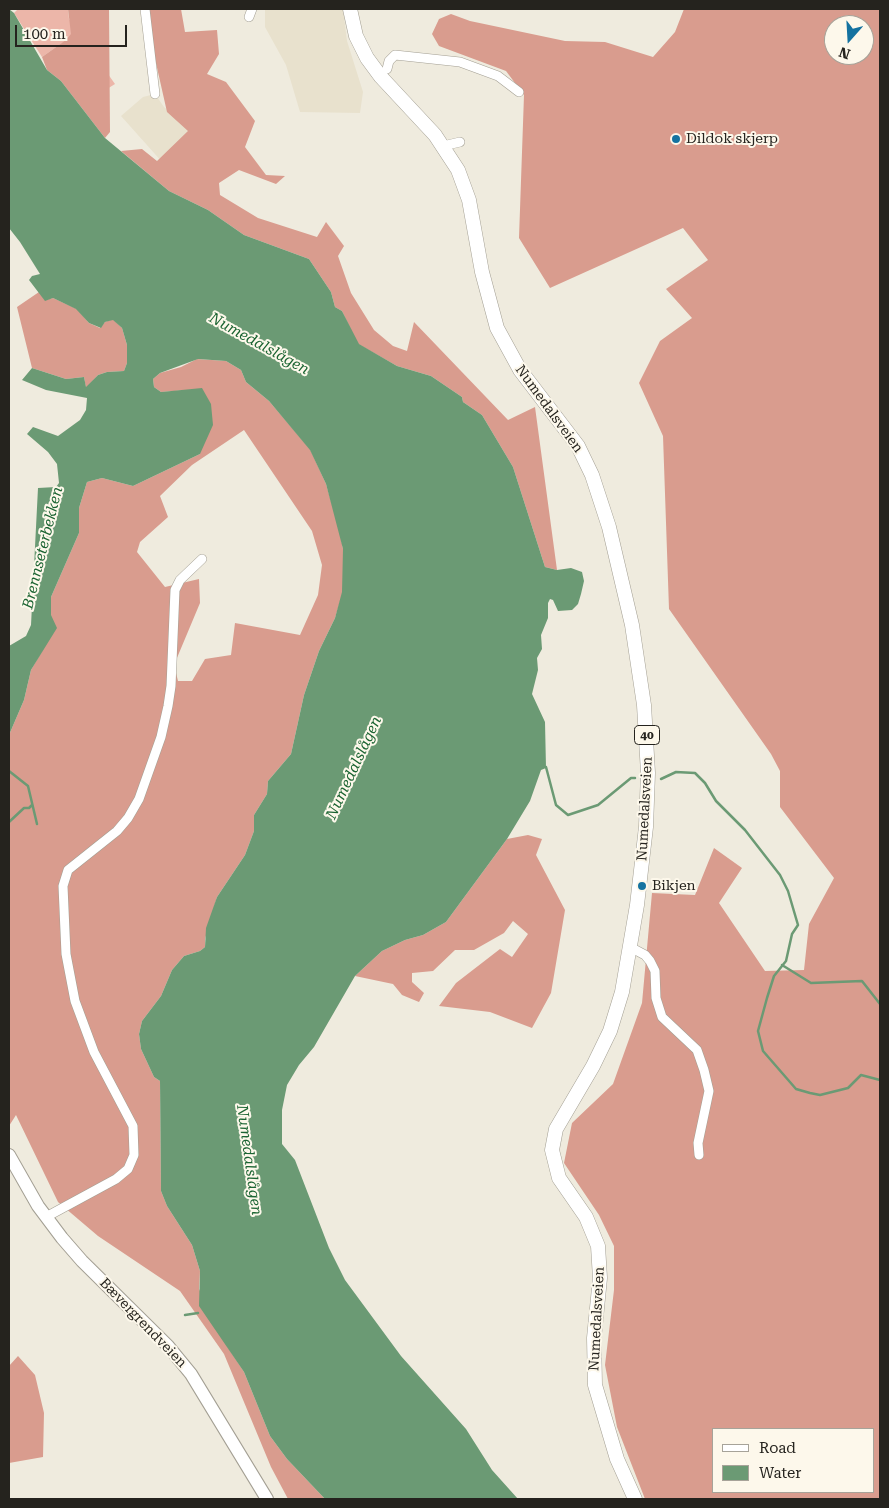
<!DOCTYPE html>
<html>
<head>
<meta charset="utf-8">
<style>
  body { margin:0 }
  #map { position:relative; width:889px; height:1508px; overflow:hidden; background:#efebde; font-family:"Roboto Serif",serif }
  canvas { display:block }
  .frame { position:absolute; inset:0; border:10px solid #25231e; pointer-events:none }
  .legend { position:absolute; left:712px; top:1428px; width:162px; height:65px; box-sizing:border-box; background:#fdf8eb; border:1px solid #a7a399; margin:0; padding:6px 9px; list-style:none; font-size:15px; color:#25231e }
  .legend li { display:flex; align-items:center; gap:10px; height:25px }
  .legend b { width:25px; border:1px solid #a7a399 }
  .north { position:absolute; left:824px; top:15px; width:50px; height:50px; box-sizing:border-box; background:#fdf8eb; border:1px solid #a7a399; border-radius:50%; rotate:199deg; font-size:14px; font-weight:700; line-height:20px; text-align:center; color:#25231e }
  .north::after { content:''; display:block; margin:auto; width:18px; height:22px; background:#1472a0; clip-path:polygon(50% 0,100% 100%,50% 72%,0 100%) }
  .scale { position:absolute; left:15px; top:25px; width:112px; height:22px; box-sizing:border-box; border:2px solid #25231e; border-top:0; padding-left:6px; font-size:15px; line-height:18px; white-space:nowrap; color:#25231e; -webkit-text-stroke:4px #fdf8eb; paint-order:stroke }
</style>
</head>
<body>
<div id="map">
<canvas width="889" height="1508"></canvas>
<div class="frame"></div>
<ul class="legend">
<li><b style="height:6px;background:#fff"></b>Road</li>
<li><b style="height:14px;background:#6b9a74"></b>Water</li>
</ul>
<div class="north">N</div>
<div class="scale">100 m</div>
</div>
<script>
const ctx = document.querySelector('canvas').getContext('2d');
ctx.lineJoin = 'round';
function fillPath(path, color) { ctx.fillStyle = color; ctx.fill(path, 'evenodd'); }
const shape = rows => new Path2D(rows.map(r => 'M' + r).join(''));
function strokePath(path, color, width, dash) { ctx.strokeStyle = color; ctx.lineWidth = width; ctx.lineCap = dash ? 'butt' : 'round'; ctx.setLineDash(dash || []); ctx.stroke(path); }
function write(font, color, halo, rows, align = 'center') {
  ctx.font = font + ' "Roboto Serif",serif'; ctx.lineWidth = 4; ctx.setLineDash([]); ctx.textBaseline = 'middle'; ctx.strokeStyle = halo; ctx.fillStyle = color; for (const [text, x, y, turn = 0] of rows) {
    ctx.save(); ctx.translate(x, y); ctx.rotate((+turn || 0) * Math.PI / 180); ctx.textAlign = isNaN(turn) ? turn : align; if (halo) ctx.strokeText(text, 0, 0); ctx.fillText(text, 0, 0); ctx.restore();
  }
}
const built = shape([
  [265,9,343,9,347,41,363,92,360,113,300,112,286,65,265,27],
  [155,94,164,107,178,118,203,126,163,163,121,116,143,97]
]);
const green = shape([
  [18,9,68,9,69,19,115,84,99,94,62,43,42,57,14,13]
]);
const forest = shape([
  [68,9,109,9,110,132,105,138,61,81,47,70,42,57,66,40,71,34],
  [147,9,181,9,185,32,217,30,219,54,207,74,226,82,255,121,245,147,266,175,285,176,276,184,239,170,219,183,220,195,258,218,317,237,326,222,344,246,338,256,351,293,374,330,393,346,407,351,414,322,508,420,535,407,557,570,545,567,513,467,482,415,463,402,462,397,431,376,397,366,358,344,342,311,335,307,331,292,309,259,244,235,208,210,169,191,121,151,142,149,157,161,188,131,167,112,151,41],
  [684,9,880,9,880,1499,645,1499,617,1427,605,1365,614,1290,614,1246,599,1215,564,1163,572,1123,613,1084,642,1003,652,893,695,895,714,848,742,868,719,903,765,971,804,970,809,924,834,878,780,807,780,771,771,754,669,609,663,436,639,383,660,341,692,318,666,289,708,260,683,228,550,288,519,238,524,95,506,71,439,46,432,34,439,19,451,14,470,21,565,41,605,42,653,57,675,32],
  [834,25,864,25,864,55,834,55],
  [713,1429,873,1429,873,1492,713,1492],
  [39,292,45,300,53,298,77,309,89,323,100,328,105,322,113,319,122,328,127,345,127,363,124,371,107,372,98,375,86,388,84,377,66,379,32,368,17,307],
  [197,359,226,361,241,370,246,382,269,401,310,449,326,484,340,532,343,549,343,592,335,618,319,651,304,695,291,754,268,781,267,794,254,815,254,831,245,855,217,897,205,939,205,947,200,951,184,956,172,970,161,996,142,1021,139,1034,141,1049,154,1077,160,1081,161,1191,167,1206,192,1245,200,1271,199,1289,227,1346,244,1372,270,1436,287,1459,325,1499,288,1499,271,1467,224,1354,180,1291,98,1236,58,1202,16,1115,9,1126,9,735,24,700,31,670,42,651,51,615,51,597,79,533,79,508,87,482,102,478,133,486,200,454,202,389,161,392,154,387,153,379,160,373,181,367],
  [244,430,312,531,322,565,318,595,300,635,235,623,231,655,205,659,192,681,178,681,174,665,200,603,199,579,165,587,137,552,140,542,168,517,160,496,192,465],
  [528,835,542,839,536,855,565,910,551,993,532,1028,490,1012,439,1006,456,983,500,949,512,957,528,934,513,921,504,933,474,950,455,950,433,971,412,973,412,982,424,993,419,1002,402,995,393,984,355,976,382,951,405,940,423,935,446,922,507,839],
  [18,1356,35,1375,44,1413,43,1457,9,1463,9,1366]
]);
const water = shape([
  [9,9,14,13,47,70,61,81,105,138,169,191,208,210,244,235,309,259,331,292,335,307,342,311,359,344,397,366,431,376,462,397,463,402,482,415,513,467,545,567,557,570,571,568,582,572,584,581,581,594,578,604,572,610,558,611,553,600,550,599,548,603,548,618,541,635,542,649,537,658,538,670,532,694,545,722,546,768,541,770,530,801,507,839,446,922,423,935,405,940,382,951,355,976,314,1047,299,1065,287,1085,282,1110,282,1144,295,1160,329,1248,345,1280,401,1356,466,1429,492,1470,518,1499,325,1499,287,1459,270,1436,244,1372,199,1306,200,1271,192,1245,167,1206,161,1191,160,1081,154,1077,141,1049,139,1034,142,1021,161,996,172,970,184,956,200,951,205,947,206,928,217,897,245,855,254,831,254,815,267,794,268,781,291,754,304,695,319,651,335,618,342,592,343,549,326,484,310,450,269,401,246,382,241,370,226,361,198,359,160,373,153,379,154,387,161,392,202,388,211,404,213,425,200,454,133,486,102,478,87,482,79,508,79,533,51,597,51,615,57,628,31,670,24,700,9,735,9,646,26,636,31,625,38,488,56,487,59,483,57,464,48,452,27,434,33,427,58,436,80,420,86,410,87,398,46,390,22,380,32,368,66,379,84,377,86,387,98,375,107,372,124,371,127,363,127,345,122,328,113,320,105,322,101,328,89,323,76,309,53,298,45,301,29,280,32,276,40,274,20,242,9,228]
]);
const stream = shape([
  [546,767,556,805,568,815,598,805,631,778,635,778],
  [9,771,28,786,37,824],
  [661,779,676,772,695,773,705,783,716,801,745,830,780,875,788,891,798,925,792,934,786,961,774,976,767,998,758,1031,763,1051,796,1089,810,1093,820,1095,848,1088,861,1075,880,1080],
  [9,822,24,808,29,808,32,805],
  [782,965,811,983,862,981,880,1004],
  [185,1315,198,1313]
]);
const street = shape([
  [145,9,155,94],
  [249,17,252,9],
  [387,69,389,61,395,55,460,62,498,76,519,92],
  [443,146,460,142],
  [630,947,645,955,650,961,655,971,656,998,662,1017,697,1050,704,1070,709,1091,698,1143,699,1155],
  [46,1217,116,1179,128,1169,134,1155,133,1126,94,1052,75,1001,66,954,63,886,68,870,117,831,128,818,139,799,161,737,168,706,171,686,175,590,180,580,202,559]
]);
const secondary = shape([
  [9,1155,38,1206,62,1238,82,1261,168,1346,191,1374,267,1499]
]);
const primary = shape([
  [350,9,356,36,367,58,381,77,435,135,458,170,469,200,482,272,497,328,520,370,578,446,592,475,609,527,632,625,644,705,648,773,646,827,637,905,622,992,610,1031,593,1066,556,1129,552,1150,559,1178,586,1217,598,1246,600,1278,594,1338,595,1385,617,1459,635,1499]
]);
const markers = [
  [676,139,5,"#1472a0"],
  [642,886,5,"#1472a0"]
];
const shields = [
  [647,735,25]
];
const shieldNames = [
  ["40",647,735]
];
const poiNames = [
  ["Dildok skjerp",686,139],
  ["Bikjen",652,886]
];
const streetNames = [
  ["Numedalsveien",549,409,54],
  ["Numedalsveien",645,809,-87],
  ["Numedalsveien",597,1319,-87],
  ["Bævergrendveien",143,1323,46]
];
const waterNames = [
  ["Numedalslågen",259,344,29],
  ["Brennseterbekken",43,548,-76],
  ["Numedalslågen",354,768,-65],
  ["Numedalslågen",249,1160,82]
];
fillPath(built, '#e8e1cd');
fillPath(green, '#ecb6a9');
fillPath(forest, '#d99c8e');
fillPath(water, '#6b9a74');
strokePath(stream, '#6b9a74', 2.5);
strokePath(street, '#a39f93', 10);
strokePath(secondary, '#a39f93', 14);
strokePath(primary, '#a39f93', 15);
strokePath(street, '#fff', 9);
strokePath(secondary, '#fff', 12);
strokePath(primary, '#fff', 14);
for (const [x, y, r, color] of markers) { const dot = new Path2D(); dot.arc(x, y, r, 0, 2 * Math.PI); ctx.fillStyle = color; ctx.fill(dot); strokePath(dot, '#fdf8eb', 2); }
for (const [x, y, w] of shields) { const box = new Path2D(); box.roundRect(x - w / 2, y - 9.5, w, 19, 4); ctx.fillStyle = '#fdf8eb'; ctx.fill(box); strokePath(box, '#25231e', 1); }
write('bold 12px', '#25231e', null, shieldNames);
write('14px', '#25231e', '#fdf8eb', poiNames, 'left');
write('14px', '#25231e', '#fdf8eb', streetNames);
write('italic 15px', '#1b6432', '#fdf8eb', waterNames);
</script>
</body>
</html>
